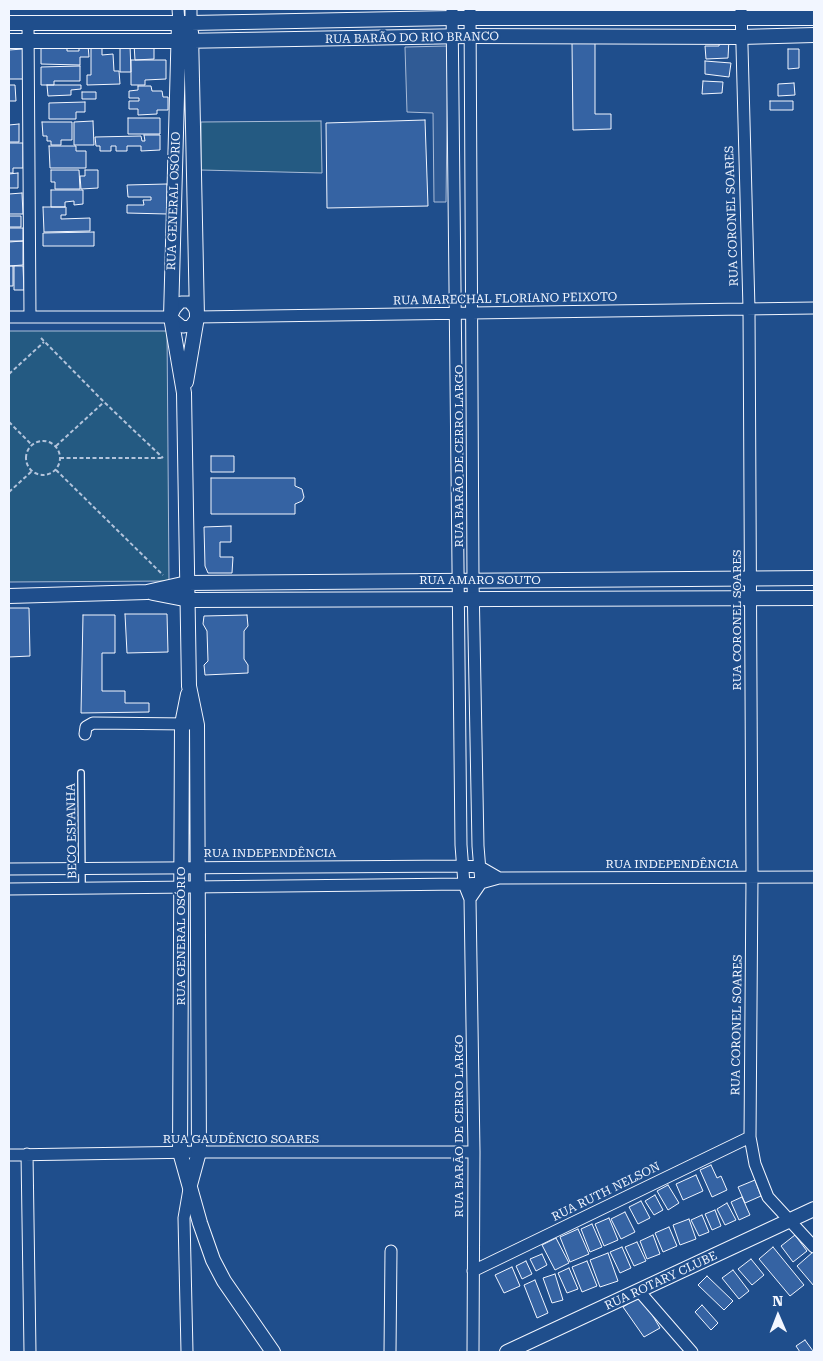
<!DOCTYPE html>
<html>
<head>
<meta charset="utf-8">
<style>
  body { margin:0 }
  #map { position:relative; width:823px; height:1361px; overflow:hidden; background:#1f4e8c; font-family:"Roboto Serif",serif }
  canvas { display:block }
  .frame { position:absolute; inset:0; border:10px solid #f2f6ff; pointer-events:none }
  .north { position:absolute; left:753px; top:1291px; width:50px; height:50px; -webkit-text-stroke:4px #1f4e8c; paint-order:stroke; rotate:359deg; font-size:14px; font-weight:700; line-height:20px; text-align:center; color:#f2f6ff }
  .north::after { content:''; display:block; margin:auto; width:18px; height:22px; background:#f2f6ff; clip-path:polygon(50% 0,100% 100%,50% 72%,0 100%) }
</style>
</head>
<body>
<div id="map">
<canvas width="823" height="1361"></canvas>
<div class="frame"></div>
<div class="north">N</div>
</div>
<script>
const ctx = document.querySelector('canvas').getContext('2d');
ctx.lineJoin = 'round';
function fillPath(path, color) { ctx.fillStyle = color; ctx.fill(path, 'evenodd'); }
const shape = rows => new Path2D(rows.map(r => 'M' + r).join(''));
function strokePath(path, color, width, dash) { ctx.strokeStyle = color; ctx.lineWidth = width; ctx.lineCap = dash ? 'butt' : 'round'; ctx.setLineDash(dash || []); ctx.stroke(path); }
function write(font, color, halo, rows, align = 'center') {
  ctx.font = font + ' "Roboto Serif",serif'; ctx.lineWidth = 4; ctx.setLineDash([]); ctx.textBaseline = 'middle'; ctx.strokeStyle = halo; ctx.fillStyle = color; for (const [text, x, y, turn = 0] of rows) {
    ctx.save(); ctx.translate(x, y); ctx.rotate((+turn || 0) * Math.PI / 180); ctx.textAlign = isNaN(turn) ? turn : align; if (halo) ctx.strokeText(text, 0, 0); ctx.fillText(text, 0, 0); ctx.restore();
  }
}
const green = shape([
  [321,121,322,173,201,170,201,122,321,121],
  [9,331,167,331,169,581,9,582,9,331]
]);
const parking = shape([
  [448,46,446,202,434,202,433,113,407,112,405,47,448,46]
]);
const building = shape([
  [729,39,728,58,706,59,705,46,719,46,720,40,729,39],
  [572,42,595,42,595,114,611,114,611,129,573,130,572,42],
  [134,44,154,44,154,59,135,60,134,44],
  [79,45,88,45,89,57,80,57,80,65,41,64,41,47,67,46,67,51,79,51,79,45],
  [102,45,102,55,113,54,114,71,119,71,120,84,87,85,87,75,91,75,91,46,102,45],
  [120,45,130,45,131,72,120,72,120,45],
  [23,49,23,79,9,79,9,50,23,49],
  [788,49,799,49,799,68,788,69,788,49],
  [131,60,166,60,166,79,145,80,145,85,131,85,131,60],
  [705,61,731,63,729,77,705,74,705,61],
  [80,66,80,81,54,81,54,85,41,85,41,67,80,66],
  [703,81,723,82,722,93,702,94,703,81],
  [794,83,795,95,778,96,778,84,794,83],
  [9,85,15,85,16,101,9,101,9,85],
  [47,85,81,85,81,89,71,90,71,95,48,96,47,85],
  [138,86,151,86,152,91,162,91,163,97,168,97,168,110,157,110,157,114,138,115,138,109,129,109,129,101,139,101,139,98,129,98,129,91,138,90,138,86],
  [82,92,96,92,96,99,82,99,82,92],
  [770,101,793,101,793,110,770,110,770,101],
  [85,102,85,112,76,112,76,119,49,119,49,103,85,102],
  [128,118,160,118,160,134,128,134,128,118],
  [425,120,428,206,327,208,326,123,425,120],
  [93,121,94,145,74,145,74,122,93,121],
  [42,122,72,122,72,140,61,140,61,145,51,145,51,141,47,141,47,136,43,136,42,122],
  [19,124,19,142,9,142,9,125,19,124],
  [144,135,160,135,160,150,141,151,141,146,127,146,127,151,116,151,116,146,111,146,111,151,100,151,100,146,96,146,95,137,141,136,142,141,145,141,144,135],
  [9,143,23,143,23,168,13,168,13,173,9,173,9,143],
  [49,146,76,146,76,151,86,151,86,168,50,168,49,146],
  [51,170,79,170,80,189,55,189,55,182,51,182,51,170],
  [85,170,98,170,98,188,81,189,80,176,85,176,85,170],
  [18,173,18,188,9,188,9,174,18,173],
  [167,184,167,214,127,213,127,205,144,205,143,200,151,200,151,197,128,197,127,185,167,184],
  [51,190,83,190,83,204,74,205,74,201,65,202,65,207,51,207,51,190],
  [22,193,23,214,9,214,9,194,22,193],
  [43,207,66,207,66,215,61,215,61,219,90,218,90,231,44,232,43,207],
  [9,216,21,216,21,227,9,227,9,216],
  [9,228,23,228,23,241,9,241,9,228],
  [94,232,94,246,43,246,43,233,94,232],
  [23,241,23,265,9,266,9,242,23,241],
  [9,266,13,266,13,286,9,286,9,266],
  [14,266,23,266,24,290,14,290,14,266],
  [211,456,234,456,234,472,211,472,211,456],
  [211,478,295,478,295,486,302,489,304,497,302,501,295,504,295,514,211,514,211,478],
  [231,526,231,542,220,542,220,557,233,557,232,573,208,573,205,566,204,527,231,526],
  [9,608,29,608,30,656,9,657,9,608],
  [125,614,167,614,168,652,127,653,125,614],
  [83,615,115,615,115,653,102,653,102,691,125,691,125,703,149,703,149,712,81,713,83,615],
  [247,615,248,626,244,631,244,659,248,665,248,673,205,675,204,665,208,661,207,631,203,624,204,616,247,615],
  [711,1165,717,1178,721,1176,727,1190,712,1197,700,1170,711,1165],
  [696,1175,703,1191,683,1200,676,1184,696,1175],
  [755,1180,761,1196,745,1203,738,1187,755,1180],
  [668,1185,679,1203,668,1210,657,1191,668,1185],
  [655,1195,663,1210,654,1215,645,1201,655,1195],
  [742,1197,750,1215,739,1220,731,1202,742,1197],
  [641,1201,650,1218,638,1224,629,1207,641,1201],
  [727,1203,736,1220,725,1225,717,1209,727,1203],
  [715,1210,721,1226,712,1230,705,1214,715,1210],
  [625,1212,635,1232,621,1239,611,1219,625,1212],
  [702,1215,709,1232,699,1236,691,1220,702,1215],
  [609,1218,618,1240,604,1246,595,1224,609,1218],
  [689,1219,696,1239,680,1245,673,1225,689,1219],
  [592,1224,602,1247,590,1252,581,1229,592,1224],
  [669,1227,677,1246,663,1252,655,1233,669,1227],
  [578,1229,589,1254,570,1262,560,1237,578,1229],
  [653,1235,660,1254,647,1259,640,1241,653,1235],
  [795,1235,807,1251,793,1262,781,1246,795,1235],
  [556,1238,569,1263,555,1270,542,1245,556,1238],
  [637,1242,646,1261,634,1266,625,1247,637,1242],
  [622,1247,631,1268,620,1273,610,1252,622,1247],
  [773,1247,804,1285,790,1296,759,1259,773,1247],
  [813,1252,814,1254,814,1286,797,1266,813,1252],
  [608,1253,618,1281,600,1287,590,1260,608,1253],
  [542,1254,547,1265,536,1271,530,1259,542,1254],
  [751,1259,764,1275,752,1285,738,1269,751,1259],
  [526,1261,532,1274,522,1279,516,1266,526,1261],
  [587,1261,597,1286,582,1292,572,1267,587,1261],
  [512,1267,520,1286,504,1293,495,1275,512,1267],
  [569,1268,578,1289,567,1293,558,1273,569,1268],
  [733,1270,749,1291,739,1299,722,1278,733,1270],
  [555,1274,563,1300,552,1303,543,1278,555,1274],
  [707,1276,733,1301,724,1310,698,1285,707,1276],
  [535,1280,548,1313,537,1318,524,1285,535,1280],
  [641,1296,660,1328,644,1337,623,1307,641,1296],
  [702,1305,718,1323,711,1330,695,1312,702,1305],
  [805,1340,813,1351,812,1352,800,1352,796,1346,805,1340]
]);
const path = shape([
  [41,338,104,402,163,458],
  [9,374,44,342],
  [9,422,32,445],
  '26 458a17 17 0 1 1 34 0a17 17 0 1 1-34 0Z',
  [56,446,104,402],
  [60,458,163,458],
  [56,470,163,575],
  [9,492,32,471]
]);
const service = shape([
  [81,773,82,888]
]);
const minor = shape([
  [178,9,179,22],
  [191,9,191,23],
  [452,9,461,845,464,884,470,899,474,1152,473,1352],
  [741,9,749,309,752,877,750,1137,755,1164,768,1197,814,1247],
  [28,23,30,317],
  [9,317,171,317,183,327,190,326,197,317,814,308],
  [171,317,175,309,181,302,189,302,194,308,197,316],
  [85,734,86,727,93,723,189,724],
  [9,869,463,866,480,867,499,878],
  [9,889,464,884,481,883,499,878,814,877],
  [470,899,481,883,478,846,473,580,470,9],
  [27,1154,30,1352],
  [9,1155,199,1152,474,1152],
  [473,1271,750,1137],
  [639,1291,692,1352],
  [187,1352,184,1218,189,1189],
  [390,1352,391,1251]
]);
const tertiary = shape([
  [179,22,171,317,184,393,189,686,197,725,199,1152,190,1185],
  [9,23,191,23,452,18,814,18],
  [9,41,179,41,469,36,741,37,814,35],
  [186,382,197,317,191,32],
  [153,593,189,600,814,598],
  [9,596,147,592,187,583,814,578],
  [188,694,182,724,180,1152,200,1223,213,1260,224,1281,273,1352],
  [507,1352,814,1209]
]);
const streetNames = [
  ["RUA BARÃO DO RIO BRANCO",412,38,-1],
  ["RUA GENERAL OSÓRIO",174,201,-88],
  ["RUA CORONEL SOARES",732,216,-92],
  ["RUA MARECHAL FLORIANO PEIXOTO",505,299,-1],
  ["RUA BARÃO DE CERRO LARGO",459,456,-90],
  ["RUA AMARO SOUTO",480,580],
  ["RUA CORONEL SOARES",737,620,-90],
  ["BECO ESPANHA",72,831,-91],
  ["RUA INDEPENDÊNCIA",270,853],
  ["RUA INDEPENDÊNCIA",672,864],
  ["RUA GENERAL OSÓRIO",181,936,-90],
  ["RUA CORONEL SOARES",737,1025,-89],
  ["RUA BARÃO DE CERRO LARGO",459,1126,-90],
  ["RUA GAUDÊNCIO SOARES",241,1139],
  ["RUA RUTH NELSON",606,1192,-26],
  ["RUA ROTARY CLUBE",661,1281,-25]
];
fillPath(green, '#245a82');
strokePath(green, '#a8bbd7', 1);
fillPath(parking, '#305b95');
strokePath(parking, '#a8bbd7', 1);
fillPath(building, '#3563a3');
strokePath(building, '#f2f6ff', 1);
strokePath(service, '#f2f6ff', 8);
strokePath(minor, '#f2f6ff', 13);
strokePath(tertiary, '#f2f6ff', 16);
strokePath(path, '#b3c4dc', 2, [4, 2.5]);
strokePath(service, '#1f4e8c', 5.5);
strokePath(minor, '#1f4e8c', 11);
strokePath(tertiary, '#1f4e8c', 14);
write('12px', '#f2f6ff', '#1f4e8c', streetNames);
</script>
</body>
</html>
